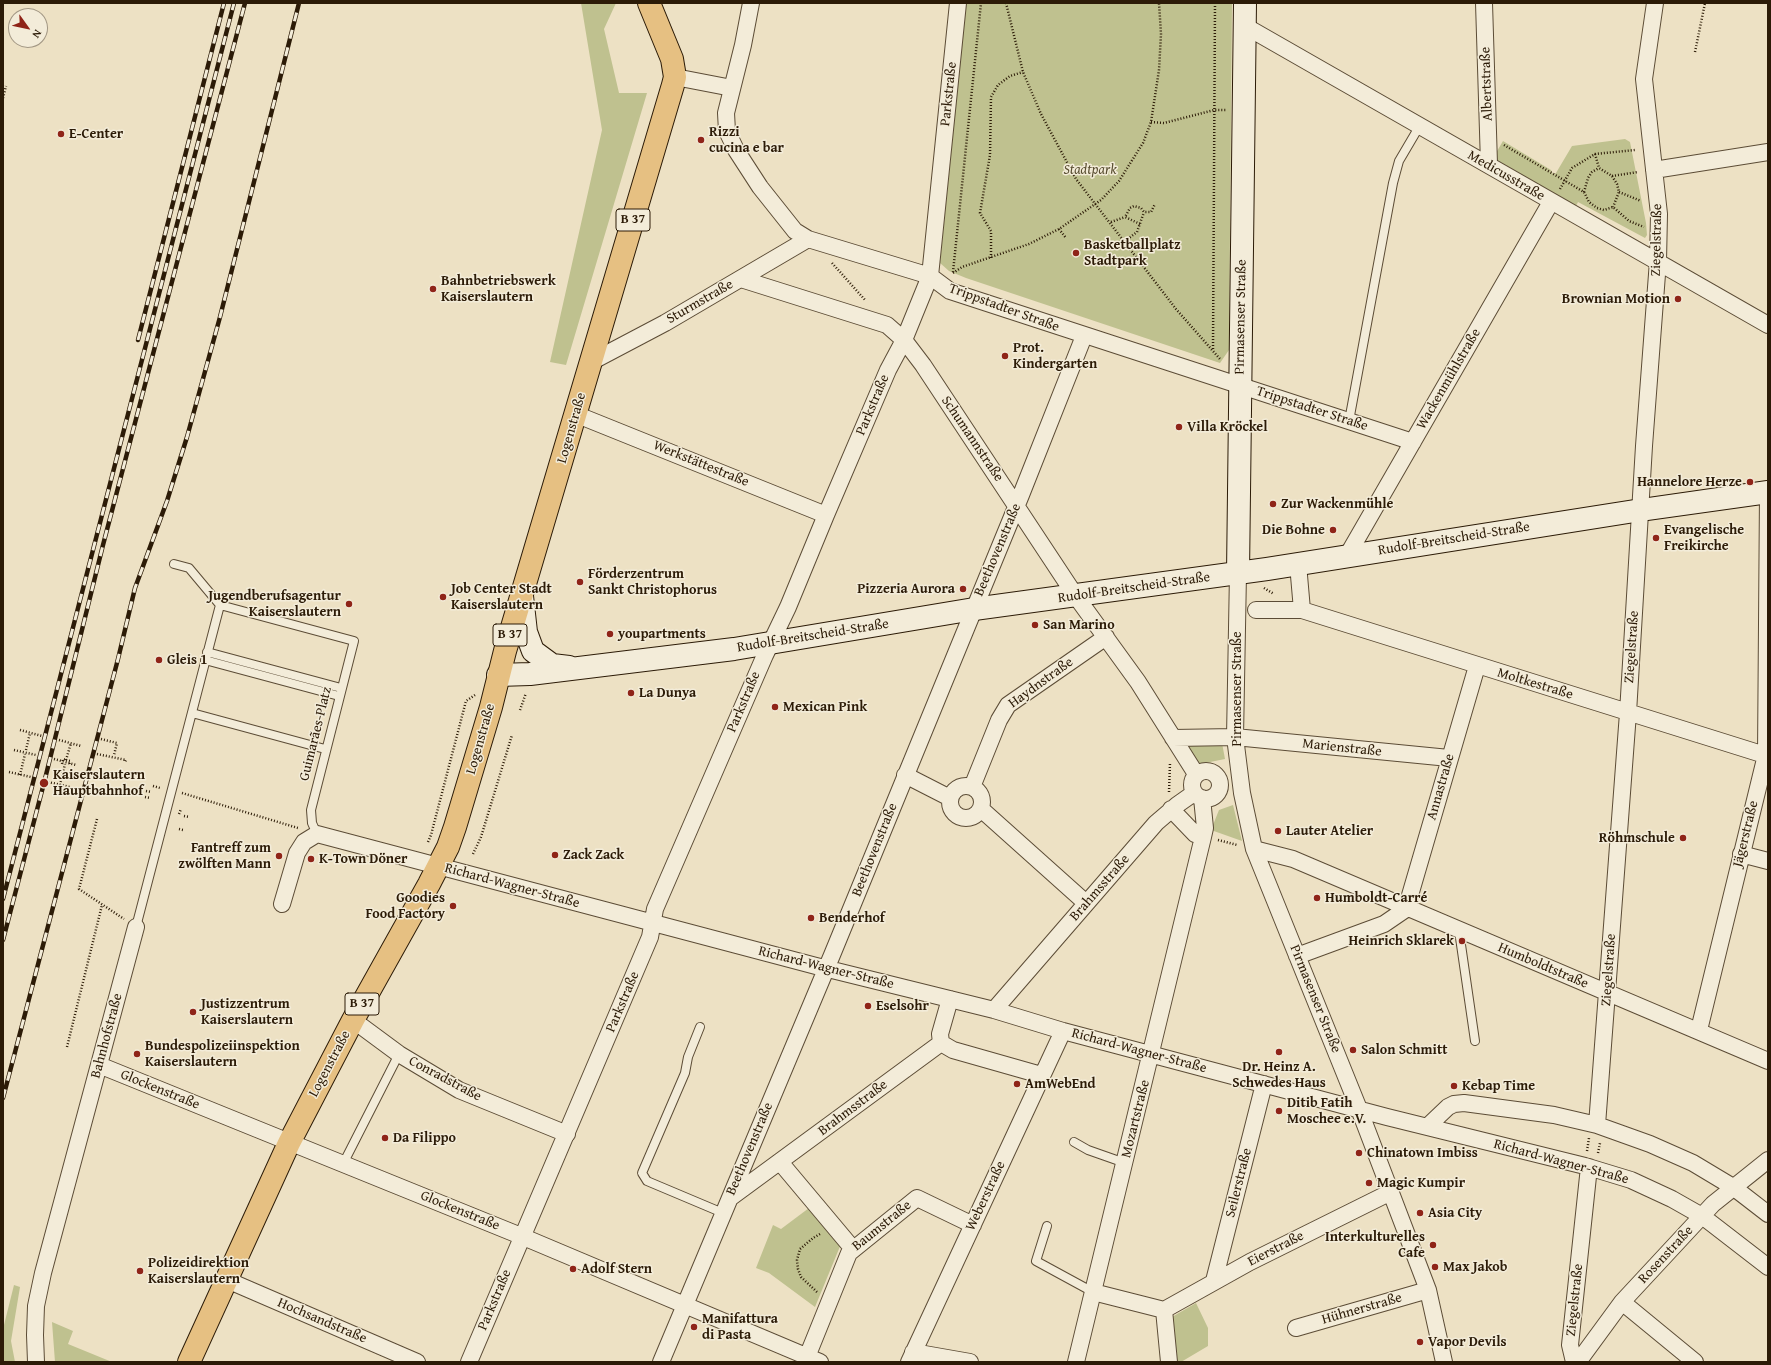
<!DOCTYPE html>
<html>
<head>
<meta charset="utf-8">
<style>
  body { margin:0 }
  #map { position:relative; width:1771px; height:1365px; overflow:hidden; background:#ede1c4; font-family:"Gentium Book Plus",serif }
  canvas { display:block }
  .frame { position:absolute; inset:0; border:4px solid #2c1b07; pointer-events:none }
  .north { position:absolute; left:8px; top:8px; width:40px; height:40px; box-sizing:border-box; background:#f3ecd9; border:1px solid #a39885; border-radius:50%; rotate:123deg; font-size:11px; font-weight:700; line-height:16px; text-align:center; color:#2c1b07 }
  .north::after { content:''; display:block; margin:auto; width:14px; height:18px; background:#8f2418; clip-path:polygon(50% 0,100% 100%,50% 72%,0 100%) }
</style>
</head>
<body>
<div id="map">
<canvas width="1771" height="1365"></canvas>
<div class="frame"></div>
<div class="north">N</div>
</div>
<script>
const ctx = document.querySelector('canvas').getContext('2d');
ctx.lineJoin = 'round';
function fillPath(path, color) { ctx.fillStyle = color; ctx.fill(path, 'evenodd'); }
const shape = rows => new Path2D(rows.map(r => 'M' + r).join(''));
function strokePath(path, color, width, dash) { ctx.strokeStyle = color; ctx.lineWidth = width; ctx.lineCap = dash ? 'butt' : 'round'; ctx.setLineDash(dash || []); ctx.stroke(path); }
function write(font, color, halo, rows, align = 'center') {
  ctx.font = font + ' "Gentium Book Plus",serif'; ctx.lineWidth = 3; ctx.setLineDash([]); ctx.textBaseline = 'middle'; ctx.strokeStyle = halo; ctx.fillStyle = color; for (const [text, x, y, turn = 0] of rows) {
    ctx.save(); ctx.translate(x, y); ctx.rotate((+turn || 0) * Math.PI / 180); ctx.textAlign = isNaN(turn) ? turn : align; if (halo) ctx.strokeText(text, 0, 0); ctx.fillText(text, 0, 0); ctx.restore();
  }
}
const green = shape([
  [581,3,616,3,604,29,619,93,647,93,566,365,550,362,602,130],
  [966,3,1232,3,1229,350,1220,363,966,278,949,271,940,263],
  [1625,139,1630,142,1646,223,1647,235,1645,238,1578,202,1576,206,1493,158,1503,141,1551,170,1553,174,1556,173,1572,146],
  [1222,743,1225,759,1195,765,1187,745],
  [1233,805,1242,841,1211,830,1219,810],
  [809,1208,841,1244,815,1307,769,1273,756,1268,773,1225,781,1229],
  [14,1285,20,1287,11,1341,15,1362,3,1362,3,1329],
  [1196,1303,1208,1328,1208,1346,1181,1362,1177,1362,1172,1317],
  [52,1322,73,1331,68,1344,112,1362,55,1362]
]);
const path = shape([
  [1006,3,1023,72,1041,114,1076,179,1176,309,1220,359],
  [1695,52,1705,3],
  [3,98,6,86],
  [1151,122,1164,123,1214,110,1227,110],
  [1504,145,1584,192,1589,202,1597,208,1604,210,1613,207,1629,221,1644,227],
  [1595,154,1599,168,1612,176,1617,184,1619,192,1613,207],
  [1612,176,1638,172],
  [1560,189,1572,168,1595,154,1635,150],
  [1584,192,1588,178,1592,172,1599,168],
  [1619,192,1641,201],
  [1111,222,1125,217],
  [1140,224,1125,217,1130,208,1134,206,1141,208,1144,212,1151,212,1155,204],
  [1059,229,1066,238],
  [1125,241,1137,232,1144,212],
  [991,258,991,231,980,213,990,155,991,97,998,85,1010,76,1023,72],
  [832,263,866,301],
  [953,272,981,3],
  [953,273,962,267,1029,244,1059,229,1101,200,1119,181,1143,143,1151,122,1159,70,1161,34,1159,3],
  [1213,349,1215,3],
  [1264,588,1274,594],
  [520,710,526,693],
  [20,730,42,736],
  [101,739,117,743,114,755],
  [59,740,81,746],
  [14,750,36,755],
  [26,750,30,733],
  [97,754,126,760,125,762],
  [54,759,76,765],
  [66,760,71,743],
  [66,760,70,761,69,765],
  [62,764,63,759,66,760],
  [9,772,31,777],
  [20,775,25,754],
  [48,782,70,787],
  [60,785,65,764],
  [153,786,160,788],
  [88,790,106,794],
  [146,791,151,792],
  [1169,792,1170,763],
  [182,793,298,828],
  [145,797,150,798],
  [179,814,181,809],
  [184,816,189,817],
  [97,819,79,889,124,919],
  [179,829,183,830],
  [1218,840,1237,845],
  [428,842,431,835,466,701,475,695],
  [473,854,481,837,512,735],
  [67,1047,102,905],
  [1587,1151,1589,1138],
  [1598,1153,1600,1143],
  [817,1292,801,1277,798,1269,797,1260,800,1249,813,1238,820,1234]
]);
const lane = shape([
  [1349,421,1393,183,1399,161,1419,127],
  [174,564,189,568,220,605],
  [207,652,341,688],
  [205,660,339,696],
  [192,713,325,749],
  [136,927,220,605,354,641,311,810,312,823,317,834],
  [1459,931,1475,1041],
  [700,1027,688,1057,685,1073,642,1173,647,1181,723,1213],
  [1074,1142,1088,1150,1125,1163],
  [343,1164,399,1054],
  [1047,1226,1036,1261,1093,1292]
]);
const street = shape([
  [751,3,743,45,726,113,727,131,736,150,760,187,795,231,808,239,930,276,950,291,1413,442],
  [1484,3,1489,164],
  [1245,26,1768,325],
  [675,77,732,88],
  [1654,170,1768,152],
  [741,279,887,325,904,340,923,365,1075,595,1138,682,1196,774],
  [591,362,665,323,808,239],
  [575,414,826,515],
  [1347,556,1551,202],
  [1298,564,1302,610,1768,756],
  [1238,573,1235,737,1242,793,1254,849,1359,1109,1428,1290,1444,1362],
  [1256,610,1302,610],
  [1173,738,1235,737,1449,758],
  '1192 785a14 14 0 1 1 28 0a14 14 0 1 1-28 0Z',
  [905,775,950,798],
  '950 802a16 16 0 1 1 32 0a16 16 0 1 1-32 0Z',
  [972,787,999,720,1008,705,1106,637],
  [981,809,1086,903],
  [1171,809,1195,834,1203,837],
  [1254,849,1293,859,1768,1061],
  [1741,854,1768,861],
  [282,904,297,853,304,842,317,834,816,966,994,1010,1063,1031,1387,1117,1585,1166,1631,1180,1672,1199,1702,1216,1768,1267],
  [1297,956,1384,924,1406,909,1477,666],
  [994,1010,1156,823,1177,805,1194,793],
  [353,1020,399,1054,459,1090,567,1134],
  [1699,1030,1766,755,1768,492],
  [941,1043,953,1050,1041,1075],
  [941,1043,940,1034,950,999],
  [99,1065,521,1236,820,1362],
  [1597,1125,1628,713,1644,446,1658,261,1659,214,1644,79,1655,3],
  [1427,1127,1448,1107,1454,1104,1464,1103,1554,1115,1597,1125,1650,1144,1693,1163,1733,1187,1768,1214],
  [780,1162,853,1249],
  [730,1198,941,1043],
  [227,1280,417,1362],
  [1214,1281,1264,1084],
  [1093,1292,1164,1310],
  [1622,1302,1695,1362],
  [1164,1310,1250,1262,1391,1192],
  [1164,1310,1169,1362],
  [1296,1328,1428,1290],
  [913,1352,970,1362],
  [807,1357,849,1253,917,1198,973,1225],
  [36,1362,35,1335,36,1306,43,1273,136,927],
  [469,1362,650,937,655,909,765,655,788,607,826,515,888,370,904,340,930,276,958,3],
  [661,1362,832,955,1021,495,1084,336],
  [909,1362,1063,1031],
  [1076,1362,1203,837,1205,828,1202,798],
  [1574,1362,1570,1345,1589,1167],
  [1578,1362,1622,1302,1713,1204,1768,1160]
]);
const secondary = shape([
  [1238,573,1245,3],
  [522,596,526,632,533,651,552,665,569,667],
  [498,675,530,674,734,649,974,609,1267,569,1641,510,1768,492]
]);
const primary = shape([
  [189,1362,289,1143,353,1020,429,884,448,847,455,827,491,707,505,651,673,85,675,77,672,59,649,3]
]);
const rail = shape([
  [138,340,224,3],
  [3,899,234,3],
  [3,940,44,783,103,545,245,3],
  [3,1098,118,659,135,588,167,501,187,437,220,317,299,3]
]);
const markers = [
  [61,134,4,"#8f2418"],
  [701,140,4,"#8f2418"],
  [1076,253,4,"#8f2418"],
  [433,289,4,"#8f2418"],
  [1678,299,4,"#8f2418"],
  [1005,356,4,"#8f2418"],
  [1179,427,4,"#8f2418"],
  [1750,482,4,"#8f2418"],
  [1273,504,4,"#8f2418"],
  [1333,530,4,"#8f2418"],
  [1656,538,4,"#8f2418"],
  [580,582,4,"#8f2418"],
  [963,589,4,"#8f2418"],
  [443,597,4,"#8f2418"],
  [349,604,4,"#8f2418"],
  [1035,625,4,"#8f2418"],
  [610,634,4,"#8f2418"],
  [159,660,4,"#8f2418"],
  [631,693,4,"#8f2418"],
  [775,707,4,"#8f2418"],
  [44,783,5,"#8f2418"],
  [1278,831,4,"#8f2418"],
  [1683,838,4,"#8f2418"],
  [555,855,4,"#8f2418"],
  [279,856,4,"#8f2418"],
  [311,859,4,"#8f2418"],
  [1317,898,4,"#8f2418"],
  [453,906,4,"#8f2418"],
  [811,918,4,"#8f2418"],
  [1462,941,4,"#8f2418"],
  [868,1006,4,"#8f2418"],
  [193,1012,4,"#8f2418"],
  [1353,1050,4,"#8f2418"],
  [1279,1052,4,"#8f2418"],
  [137,1054,4,"#8f2418"],
  [1017,1084,4,"#8f2418"],
  [1454,1086,4,"#8f2418"],
  [1279,1111,4,"#8f2418"],
  [385,1138,4,"#8f2418"],
  [1359,1153,4,"#8f2418"],
  [1369,1183,4,"#8f2418"],
  [1420,1213,4,"#8f2418"],
  [1433,1245,4,"#8f2418"],
  [1435,1267,4,"#8f2418"],
  [573,1269,4,"#8f2418"],
  [140,1271,4,"#8f2418"],
  [694,1327,4,"#8f2418"],
  [1420,1342,4,"#8f2418"]
];
const shields = [
  [633,220,34],
  [510,635,34],
  [362,1004,34]
];
const shieldNames = [
  ["B 37",633,220],
  ["B 37",510,635],
  ["B 37",362,1004]
];
const streetNames = [
  ["Albertstraße",1487,84,-92],
  ["Parkstraße",949,94,-84],
  ["Medicusstraße",1506,176,30],
  ["Ziegelstraße",1657,240,-89],
  ["Sturmstraße",700,302,-30],
  ["Trippstadter Straße",1004,308,20],
  ["Pirmasenser Straße",1241,317,-89],
  ["Wackenmühlstraße",1449,379,-60],
  ["Parkstraße",873,405,-67],
  ["Trippstadter Straße",1312,409,18],
  ["Logenstraße",572,428,-74],
  ["Schumannstraße",972,439,56],
  ["Werkstättestraße",701,464,22],
  ["Rudolf-Breitscheid-Straße",1454,539,-9],
  ["Beethovenstraße",998,550,-67],
  ["Rudolf-Breitscheid-Straße",1134,588,-8],
  ["Rudolf-Breitscheid-Straße",813,636,-9],
  ["Ziegelstraße",1632,647,-86],
  ["Haydnstraße",1041,683,-36],
  ["Moltkestraße",1535,684,17],
  ["Pirmasenser Straße",1237,689,-90],
  ["Parkstraße",744,702,-67],
  ["Guimarães-Platz",316,734,-76],
  ["Logenstraße",481,739,-74],
  ["Marienstraße",1342,748,6],
  ["Annastraße",1441,787,-74],
  ["Jägerstraße",1746,834,-76],
  ["Beethovenstraße",875,850,-68],
  ["Richard-Wagner-Straße",512,886,15],
  ["Brahmsstraße",1100,888,-49],
  ["Humboldtstraße",1543,966,23],
  ["Richard-Wagner-Straße",826,968,14],
  ["Ziegelstraße",1609,970,-86],
  ["Pirmasenser Straße",1315,999,68],
  ["Parkstraße",623,1002,-67],
  ["Bahnhofstraße",107,1036,-75],
  ["Richard-Wagner-Straße",1139,1051,15],
  ["Logenstraße",330,1064,-62],
  ["Conradstraße",445,1079,28],
  ["Glockenstraße",160,1090,22],
  ["Brahmsstraße",853,1108,-37],
  ["Mozartstraße",1136,1119,-76],
  ["Beethovenstraße",750,1149,-67],
  ["Richard-Wagner-Straße",1561,1162,15],
  ["Seilerstraße",1239,1183,-76],
  ["Weberstraße",986,1196,-65],
  ["Glockenstraße",460,1211,22],
  ["Baumstraße",882,1226,-39],
  ["Eierstraße",1276,1249,-27],
  ["Rosenstraße",1666,1255,-47],
  ["Parkstraße",495,1300,-67],
  ["Ziegelstraße",1575,1300,-84],
  ["Hühnerstraße",1362,1309,-16],
  ["Hochsandstraße",322,1321,23]
];
const poiNames = [
  ["Rizzi",709,132],
  ["cucina e bar",709,148],
  ["E-Center",69,134],
  ["Basketballplatz",1084,245],
  ["Stadtpark",1084,261],
  ["Bahnbetriebswerk",441,281],
  ["Kaiserslautern",441,297],
  ["Brownian Motion",1670,299,"right"],
  ["Prot.",1013,348],
  ["Kindergarten",1013,364],
  ["Villa Kröckel",1187,427],
  ["Hannelore Herze",1742,482,"right"],
  ["Zur Wackenmühle",1281,504],
  ["Die Bohne",1325,530,"right"],
  ["Evangelische",1664,530],
  ["Freikirche",1664,546],
  ["Förderzentrum",588,574],
  ["Sankt Christophorus",588,590],
  ["Job Center Stadt",451,589],
  ["Kaiserslautern",451,605],
  ["Pizzeria Aurora",955,589,"right"],
  ["Jugendberufsagentur",341,596,"right"],
  ["Kaiserslautern",341,612,"right"],
  ["San Marino",1043,625],
  ["youpartments",618,634],
  ["Gleis 1",167,660],
  ["La Dunya",639,693],
  ["Mexican Pink",783,707],
  ["Kaiserslautern",53,775],
  ["Hauptbahnhof",53,791],
  ["Lauter Atelier",1286,831],
  ["Röhmschule",1675,838,"right"],
  ["Fantreff zum",271,848,"right"],
  ["zwölften Mann",271,864,"right"],
  ["Zack Zack",563,855],
  ["K-Town Döner",319,859],
  ["Goodies",445,898,"right"],
  ["Food Factory",445,914,"right"],
  ["Humboldt-Carré",1325,898],
  ["Benderhof",819,918],
  ["Heinrich Sklarek",1454,941,"right"],
  ["Justizzentrum",201,1004],
  ["Kaiserslautern",201,1020],
  ["Eselsohr",876,1006],
  ["Bundespolizeiinspektion",145,1046],
  ["Kaiserslautern",145,1062],
  ["Salon Schmitt",1361,1050],
  ["Dr. Heinz A.",1279,1067,"center"],
  ["Schwedes Haus",1279,1083,"center"],
  ["AmWebEnd",1025,1084],
  ["Kebap Time",1462,1086],
  ["Ditib Fatih",1287,1103],
  ["Moschee e.V.",1287,1119],
  ["Da Filippo",393,1138],
  ["Chinatown Imbiss",1367,1153],
  ["Magic Kumpir",1377,1183],
  ["Asia City",1428,1213],
  ["Interkulturelles",1425,1237,"right"],
  ["Cafe",1425,1253,"right"],
  ["Polizeidirektion",148,1263],
  ["Kaiserslautern",148,1279],
  ["Max Jakob",1443,1267],
  ["Adolf Stern",581,1269],
  ["Manifattura",702,1319],
  ["di Pasta",702,1335],
  ["Vapor Devils",1428,1342]
];
const parkNames = [
  ["Stadtpark",1090,170]
];
fillPath(green, '#bfc18f');
strokePath(lane, '#5c4c36', 10);
strokePath(street, '#5c4c36', 18);
strokePath(secondary, '#2c1b07', 24);
strokePath(primary, '#2c1b07', 24);
strokePath(path, '#2c1b07', 2.5, [1, 2]);
strokePath(lane, '#f3ecd9', 8);
strokePath(street, '#f3ecd9', 16);
strokePath(secondary, '#f3ecd9', 22);
strokePath(primary, '#e6c082', 22);
strokePath(rail, '#2c1b07', 4.5);
strokePath(rail, '#f3ecd9', 3, [9]);
for (const [x, y, r, color] of markers) { const dot = new Path2D(); dot.arc(x, y, r, 0, 2 * Math.PI); ctx.fillStyle = color; ctx.fill(dot); strokePath(dot, '#f3ecd9', 1.5); }
for (const [x, y, w] of shields) { const box = new Path2D(); box.roundRect(x - w / 2, y - 11, w, 22, 3); ctx.fillStyle = '#f3ecd9'; ctx.fill(box); strokePath(box, '#2c1b07', 1); }
write('bold 13px', '#2c1b07', null, shieldNames);
write('14px', '#2c1b07', '#f3ecd9', streetNames);
write('bold 14px', '#2c1b07', '#f3ecd9', poiNames, 'left');
write('italic 14px', '#584d30', '#f3ecd9', parkNames);
</script>
</body>
</html>
